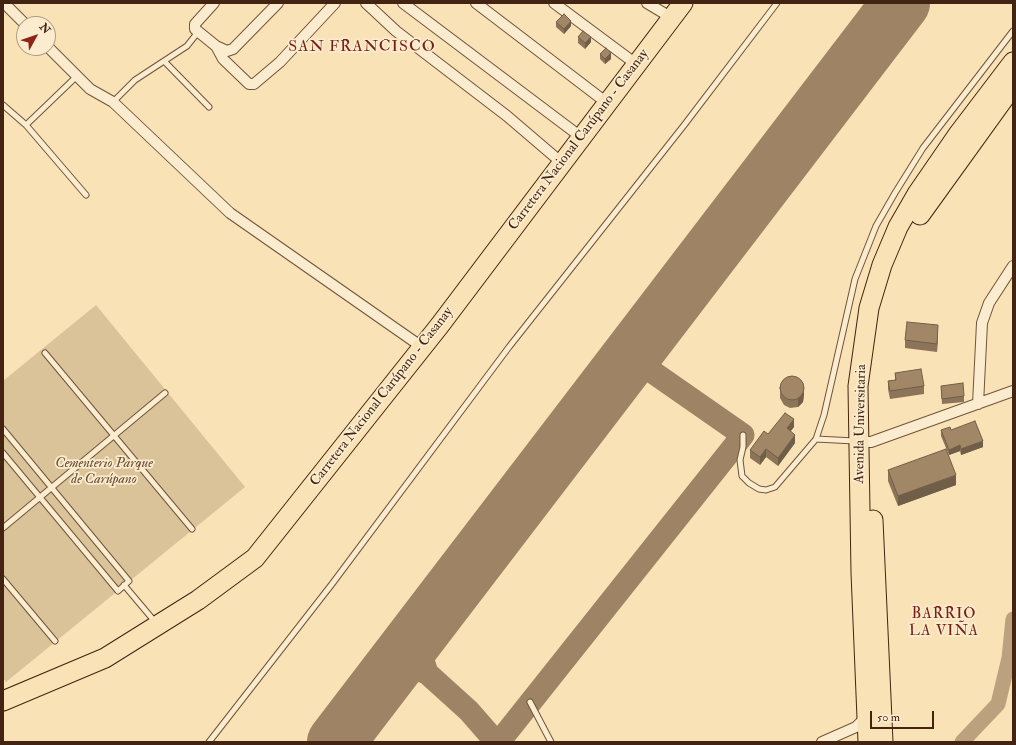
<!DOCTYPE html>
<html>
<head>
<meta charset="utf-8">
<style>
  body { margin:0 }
  #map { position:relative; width:1016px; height:745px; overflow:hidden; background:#f9e2b5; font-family:"IM FELL Double Pica",serif }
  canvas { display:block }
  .frame { position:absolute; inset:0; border:4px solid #432412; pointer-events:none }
  .north { position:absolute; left:16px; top:16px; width:40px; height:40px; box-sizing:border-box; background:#fbeccf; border:1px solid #b19c83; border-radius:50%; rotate:50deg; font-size:11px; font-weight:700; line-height:16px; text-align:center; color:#432412 }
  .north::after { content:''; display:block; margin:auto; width:14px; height:18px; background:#8f2418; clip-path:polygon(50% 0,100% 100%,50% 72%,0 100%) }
  .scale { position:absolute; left:870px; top:711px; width:64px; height:18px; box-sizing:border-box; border:2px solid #432412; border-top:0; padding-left:5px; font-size:12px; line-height:14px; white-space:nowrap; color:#432412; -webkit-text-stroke:3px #fbeccf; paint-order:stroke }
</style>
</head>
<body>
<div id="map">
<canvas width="1016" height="745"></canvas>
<div class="frame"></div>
<div class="north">N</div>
<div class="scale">50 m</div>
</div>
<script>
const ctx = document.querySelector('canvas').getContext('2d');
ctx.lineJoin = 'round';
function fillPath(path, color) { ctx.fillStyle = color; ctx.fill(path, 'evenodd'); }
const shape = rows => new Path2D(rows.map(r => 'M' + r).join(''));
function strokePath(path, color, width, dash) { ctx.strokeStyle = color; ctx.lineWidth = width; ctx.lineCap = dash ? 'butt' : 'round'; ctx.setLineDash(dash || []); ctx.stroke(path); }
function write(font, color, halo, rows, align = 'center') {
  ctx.font = font + ' "IM FELL Double Pica",serif'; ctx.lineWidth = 3.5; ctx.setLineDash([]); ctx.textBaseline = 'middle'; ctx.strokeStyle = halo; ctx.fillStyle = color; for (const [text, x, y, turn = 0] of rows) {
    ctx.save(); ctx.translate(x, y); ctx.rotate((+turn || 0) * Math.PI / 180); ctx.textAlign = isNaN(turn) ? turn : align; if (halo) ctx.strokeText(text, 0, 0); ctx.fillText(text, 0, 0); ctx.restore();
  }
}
const green = shape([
  [96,305,245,487,6,682,3,678,3,381]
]);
const river = shape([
  [962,742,998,704,1009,658,1013,619]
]);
const taxiway = shape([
  [427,673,469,711,496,742],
  [389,674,404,669,417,669,427,673,419,648,420,633],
  [499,742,743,435,631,357]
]);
const runway = shape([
  [336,742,901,3]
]);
const lane = shape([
  [165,62,209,107],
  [113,102,135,80,187,46,198,32],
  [3,105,26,125,86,195],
  [26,125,77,76],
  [45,353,192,529],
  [3,429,129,581,118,591,3,453],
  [743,435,743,447,740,460,742,476,749,483,759,489,766,490,775,487,816,439,855,441],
  [816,439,824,415,855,279,876,226,895,193,923,148,1013,31],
  [3,528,165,393],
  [3,579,55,641],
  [124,585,156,623],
  [530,702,551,742],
  [209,742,332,584,509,347,685,124,777,3]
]);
const street = shape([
  [4,3,25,24],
  [214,3,195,24,195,29,216,46,227,51,233,49,278,3],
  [366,3,396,31,507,116,562,163],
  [403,3,581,137],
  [476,3,607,103],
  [554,3,636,64],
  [647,3,672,18],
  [216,46,223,59,249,84,254,84,280,62,335,3],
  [48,47,90,89,113,102,230,213,422,347],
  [978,404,982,323,989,303,1013,266],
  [859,442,871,442,1013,391],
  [822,742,856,727,863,720,864,715]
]);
const highway = shape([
  [920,215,1013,86],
  [873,520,883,742],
  [3,701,105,658,198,600,255,558,440,325,683,3],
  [868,742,861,573,858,386,869,308,882,265,898,227,917,194,959,133,1013,62]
]);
const wall = shape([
  [556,22,571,26,564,34,556,27],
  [578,37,591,42,585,49,578,43],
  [600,54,611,59,605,64,600,59],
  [938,333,937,352,905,348,905,340],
  [895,373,924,386,924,394,890,399,888,389,888,381,895,380],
  [941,386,964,396,964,402,942,404],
  [780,390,804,394,803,402,798,407,790,408,784,405,780,398],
  [794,427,790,431,795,443,778,466,766,457,760,465,750,458,750,450,768,434],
  [941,430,951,430,983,447,961,455,960,451,949,455,941,436],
  [888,470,956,485,898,506,888,481]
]);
const shadedWall = shape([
  [571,21,571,26,564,34,564,29],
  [591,37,591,42,585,49,585,43],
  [611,53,611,59,605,64,605,59],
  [938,325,938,333,937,352,937,344],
  [804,386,804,394,803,402,798,407,798,399],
  [794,419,794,427,787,436,787,428],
  [795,435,795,443,778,466,778,458],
  [983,441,983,447,961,455,961,449],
  [960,445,960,451,949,455,949,450],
  [766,449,766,457,760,465,760,457],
  [956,475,956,485,898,506,898,496]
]);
const building = shape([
  [564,14,571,21,564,29,556,22,564,14],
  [583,31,591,37,585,43,578,37,583,31],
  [606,48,611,53,605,59,600,54,606,48],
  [907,322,938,325,937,344,905,340,907,322],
  [921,369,924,386,890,391,888,381,896,380,895,373,921,369],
  '780 388a12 12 0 1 1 24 0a12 12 0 1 1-24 0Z',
  [963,383,964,396,942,399,941,386,963,383],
  [785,413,794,419,787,428,795,435,778,458,766,449,760,457,750,450,764,431,768,434,785,413],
  [975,421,983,441,961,449,960,445,949,450,941,430,950,427,951,430,975,421],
  [946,449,956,475,898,496,888,470,946,449]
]);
const streetNames = [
  ["Carretera Nacional Carúpano - Casanay",579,140,-53],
  ["Carretera Nacional Carúpano - Casanay",382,397,-52],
  ["Avenida Universitaria",861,424,-89]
];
const parkNames = [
  ["Cementerio Parque",104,464],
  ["de Carúpano",104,480]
];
const neighbourhoodNames = [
  ["BARRIO",944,615],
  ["LA VIÑA",944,632]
];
const quarterNames = [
  ["SAN FRANCISCO",362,48]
];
fillPath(green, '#dac299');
strokePath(river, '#bba17e', 15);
strokePath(taxiway, '#9e8364', 23);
strokePath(runway, '#9e8364', 58);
strokePath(lane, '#70543b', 7);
strokePath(street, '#70543b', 12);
strokePath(highway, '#432412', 21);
strokePath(lane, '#fbeccf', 5);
strokePath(street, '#fbeccf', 10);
strokePath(highway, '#f9e2b5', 19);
fillPath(wall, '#8b7459');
fillPath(shadedWall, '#715e48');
fillPath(building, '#a28767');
strokePath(building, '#715e48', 1);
write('14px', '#432412', '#fbeccf', streetNames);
write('italic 14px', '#694c34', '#fbeccf', parkNames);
ctx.letterSpacing = '1px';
write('15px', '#7a1f14', '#fbeccf', neighbourhoodNames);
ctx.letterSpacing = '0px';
ctx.letterSpacing = '1px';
write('16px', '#7a1f14', '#fbeccf', quarterNames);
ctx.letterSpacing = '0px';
</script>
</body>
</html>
